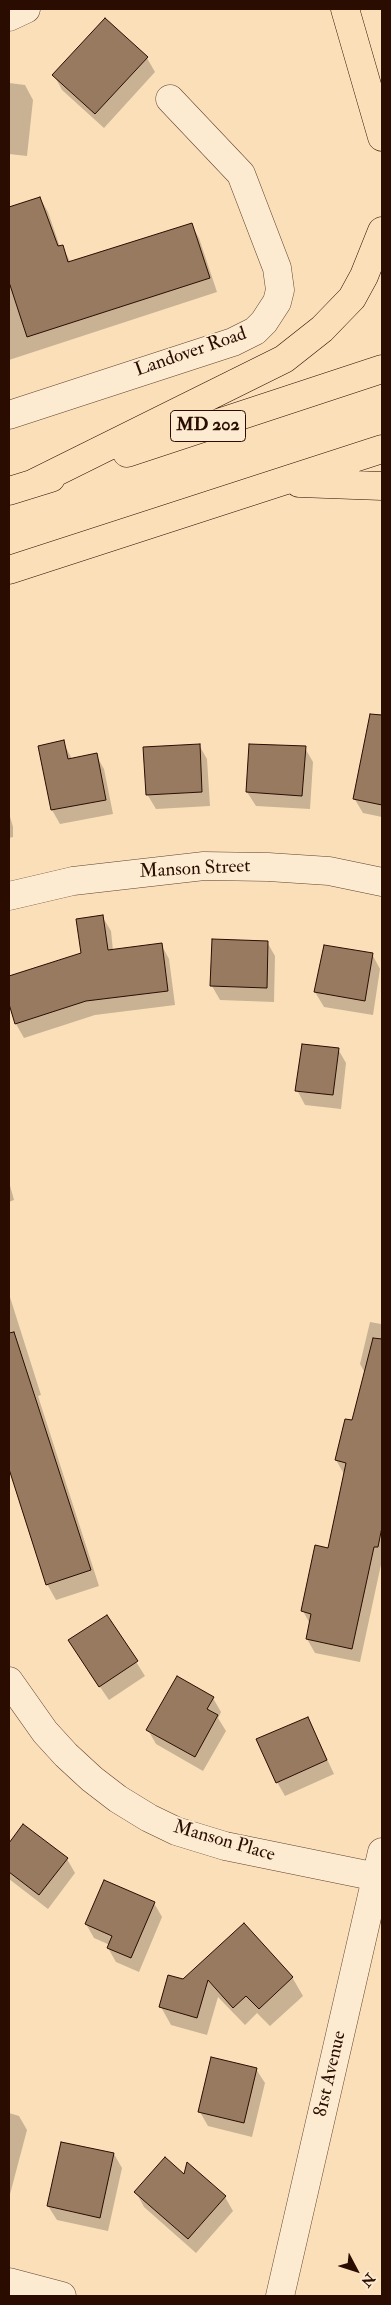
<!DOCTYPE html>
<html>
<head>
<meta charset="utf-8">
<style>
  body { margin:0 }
  #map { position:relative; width:391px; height:2305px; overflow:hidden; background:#fbdfb8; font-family:"IM FELL Double Pica",serif }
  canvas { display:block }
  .frame { position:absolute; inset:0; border:10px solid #2a0d00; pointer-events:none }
  .north { position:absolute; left:331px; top:2245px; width:50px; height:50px; -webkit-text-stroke:4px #fcead1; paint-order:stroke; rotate:130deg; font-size:14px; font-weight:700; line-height:20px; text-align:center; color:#2a0d00 }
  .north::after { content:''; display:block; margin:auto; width:18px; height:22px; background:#2a0d00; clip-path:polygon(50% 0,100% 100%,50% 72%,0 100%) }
</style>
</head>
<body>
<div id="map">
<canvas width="391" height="2305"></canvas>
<div class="frame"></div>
<div class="north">N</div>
</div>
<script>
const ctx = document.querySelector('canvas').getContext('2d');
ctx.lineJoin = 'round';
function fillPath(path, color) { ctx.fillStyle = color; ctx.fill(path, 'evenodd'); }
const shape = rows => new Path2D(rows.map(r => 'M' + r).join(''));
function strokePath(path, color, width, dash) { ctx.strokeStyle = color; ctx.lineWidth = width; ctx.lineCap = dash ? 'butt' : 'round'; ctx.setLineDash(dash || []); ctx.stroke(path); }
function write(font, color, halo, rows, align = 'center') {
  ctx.font = font + ' "IM FELL Double Pica",serif'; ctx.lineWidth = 4; ctx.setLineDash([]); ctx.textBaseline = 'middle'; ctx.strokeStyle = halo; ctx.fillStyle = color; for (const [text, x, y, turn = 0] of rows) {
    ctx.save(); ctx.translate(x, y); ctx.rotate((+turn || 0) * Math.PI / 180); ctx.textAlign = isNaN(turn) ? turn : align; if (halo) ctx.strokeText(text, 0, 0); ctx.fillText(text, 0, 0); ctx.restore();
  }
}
const shadow = shape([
  [105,20,147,58,155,72,104,128,62,90,54,75],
  [9,83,25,85,33,100,27,156,9,154],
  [40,198,48,212,60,247,62,246,71,263,191,224,199,238,217,292,9,360,9,262,16,260,9,229,9,208],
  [63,742,72,759,96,755,104,769,113,814,60,824,52,810,40,747],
  [199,745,207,759,210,806,156,809,147,794],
  [305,748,313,762,310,809,256,806,247,792],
  [363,755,382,758,382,817,363,813,354,798],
  [9,813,13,827,13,837,9,838],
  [102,916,111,931,113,951,161,944,169,959,175,1005,95,1015,24,1038,16,1024,9,1000,9,978,82,954],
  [267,942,275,956,274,1002,220,1000,212,986],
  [372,954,380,969,373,1015,324,1007,315,992],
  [338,1049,346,1063,341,1109,305,1105,297,1090],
  [9,1182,14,1200,9,1202],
  [9,1294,41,1395,38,1396,99,1586,56,1600,47,1584,9,1465],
  [382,1319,382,1560,360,1662,315,1653,307,1639,310,1624,303,1611,329,1550,344,1474,336,1460,353,1422,365,1373,360,1364,370,1322,381,1324],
  [107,1616,145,1676,109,1700,78,1655],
  [213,1698,221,1712,218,1718,226,1731,203,1771,156,1744,148,1730],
  [308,1718,334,1774,285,1796,277,1782],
  [24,1825,67,1859,75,1873,48,1909,9,1879,9,1845],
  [154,1903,162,1917,139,1972,116,1962,108,1948,110,1945,94,1938,86,1924],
  [292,1977,303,1996,270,2026,257,2013,245,2025,218,1997,207,2035,171,2025,161,2007,184,1980],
  [256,2069,265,2083,252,2137,208,2126,200,2112],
  [9,2113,19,2116,27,2130,9,2198],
  [114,2154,122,2168,108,2231,57,2220,48,2206],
  [136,2192,225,2197,233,2211,196,2253,144,2207]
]);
const building = shape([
  [105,18,148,57,95,114,52,75,105,18],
  [40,197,58,246,63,245,68,262,192,223,210,278,27,337,9,282,9,207,40,197],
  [370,714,382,715,382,805,353,799,370,714],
  [64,740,68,759,97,753,106,800,51,810,38,746,64,740],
  [200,744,202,792,146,795,143,747,200,744],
  [249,744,306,746,302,796,246,792,249,744],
  [103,915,108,950,162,943,168,991,86,1001,15,1024,9,1004,9,976,81,953,76,919,103,915],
  [212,939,268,941,267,988,210,986,212,939],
  [324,945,373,953,365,1001,314,992,324,945],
  [302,1044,339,1048,333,1095,295,1091,302,1044],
  [14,1332,91,1570,46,1585,9,1469,9,1333,14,1332],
  [373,1338,382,1339,382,1527,378,1547,374,1547,352,1649,306,1639,311,1614,301,1611,315,1545,328,1548,346,1463,335,1460,345,1419,352,1420,373,1338],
  [107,1615,138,1661,99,1687,68,1640,107,1615],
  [177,1676,214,1697,207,1709,218,1715,195,1757,146,1730,177,1676],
  [308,1717,327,1760,276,1783,256,1739,308,1717],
  [23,1824,68,1858,39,1895,9,1872,9,1843,23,1824],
  [104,1880,155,1902,131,1958,107,1948,112,1936,85,1924,104,1880],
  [244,1923,293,1977,259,2009,246,1996,233,2008,208,1980,197,2018,159,2007,168,1975,183,1979,244,1923],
  [211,2057,257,2068,244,2123,198,2112,211,2057],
  [61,2142,114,2153,100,2218,47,2206,61,2142],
  [165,2157,184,2174,187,2162,226,2196,188,2239,134,2192,165,2157]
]);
const minor = shape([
  [9,17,26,9],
  [9,415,233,342,255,331,264,322,277,302,280,290,277,268,241,174,170,99],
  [9,896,73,881,204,866,268,867,329,871,382,882],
  [9,1681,45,1732,66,1755,92,1779,118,1799,149,1818,176,1831,225,1846,377,1877],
  [9,2282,62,2296],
  [280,2296,382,1852]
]);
const major = shape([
  [345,9,382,137],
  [127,453,382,369],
  [34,483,284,359,322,329,352,298,364,276,382,231],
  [299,483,382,486],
  [9,491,51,478],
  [9,570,382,449]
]);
const shields = [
  [208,426,75]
];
const shieldNames = [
  ["MD 202",208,426]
];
const streetNames = [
  ["Landover Road",191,353,-19],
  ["Manson Street",195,870,-3],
  ["Manson Place",224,1842,16],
  ["81st Avenue",331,2074,-77]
];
fillPath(shadow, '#0003');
fillPath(building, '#977a60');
strokePath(building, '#2a0d00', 1);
strokePath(minor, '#5e422e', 29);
strokePath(major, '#2a0d00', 29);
strokePath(minor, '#fcead1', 28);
strokePath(major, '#fbdfb8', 28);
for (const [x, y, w] of shields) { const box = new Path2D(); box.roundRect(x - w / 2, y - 15.5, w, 31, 4); ctx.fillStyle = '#fcead1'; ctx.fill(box); strokePath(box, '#2a0d00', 1); }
write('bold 18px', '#2a0d00', null, shieldNames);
write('19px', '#2a0d00', '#fcead1', streetNames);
</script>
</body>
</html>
